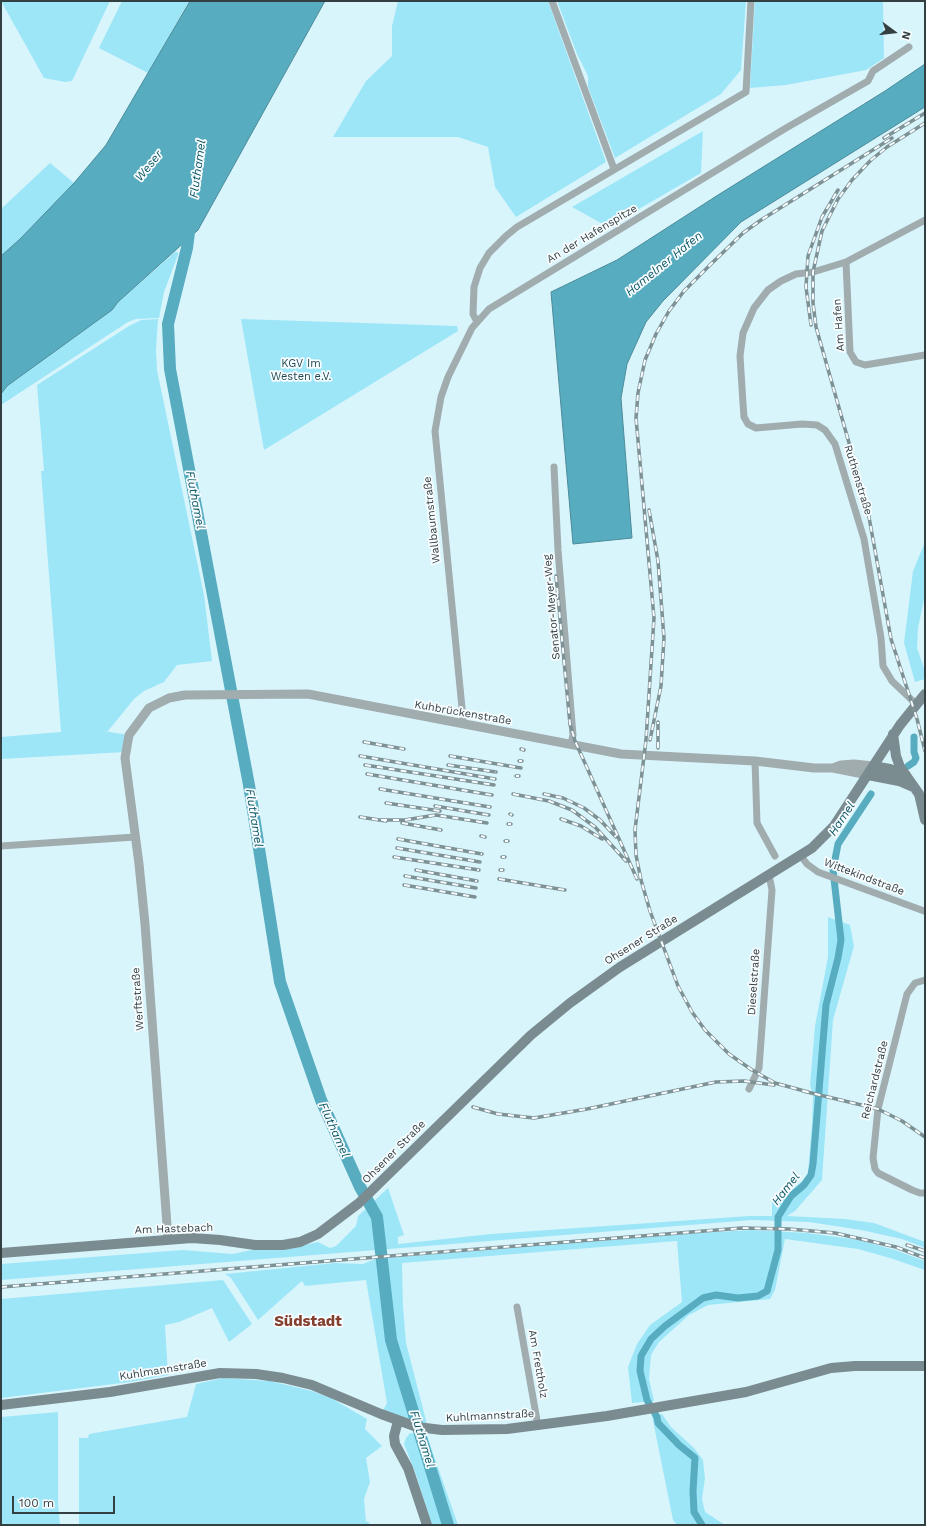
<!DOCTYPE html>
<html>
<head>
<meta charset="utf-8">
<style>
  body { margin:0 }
  #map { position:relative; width:926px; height:1526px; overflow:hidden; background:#d9f5fc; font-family:"Work Sans",sans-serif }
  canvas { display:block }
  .frame { position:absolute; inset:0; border:2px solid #343f42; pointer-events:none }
  .north { position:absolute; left:874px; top:12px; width:40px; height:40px; -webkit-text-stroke:3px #f8fdff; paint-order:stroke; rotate:105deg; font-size:11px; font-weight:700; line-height:16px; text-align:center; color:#343f42 }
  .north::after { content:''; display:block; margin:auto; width:14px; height:18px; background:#343f42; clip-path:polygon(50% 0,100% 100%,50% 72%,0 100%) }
  .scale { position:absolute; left:12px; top:1496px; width:103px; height:18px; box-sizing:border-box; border:2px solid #343f42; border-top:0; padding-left:5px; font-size:12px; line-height:14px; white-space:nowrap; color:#343f42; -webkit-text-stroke:3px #f8fdff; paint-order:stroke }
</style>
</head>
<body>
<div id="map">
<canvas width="926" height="1526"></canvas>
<div class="frame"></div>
<div class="north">N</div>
<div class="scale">100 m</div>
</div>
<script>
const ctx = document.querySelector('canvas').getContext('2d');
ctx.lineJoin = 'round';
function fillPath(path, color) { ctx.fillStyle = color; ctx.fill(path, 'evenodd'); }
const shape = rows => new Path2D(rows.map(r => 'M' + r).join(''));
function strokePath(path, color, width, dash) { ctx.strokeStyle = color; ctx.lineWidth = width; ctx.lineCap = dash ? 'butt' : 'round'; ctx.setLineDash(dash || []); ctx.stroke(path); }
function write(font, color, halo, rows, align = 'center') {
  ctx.font = font + ' "Work Sans",sans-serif'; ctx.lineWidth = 3.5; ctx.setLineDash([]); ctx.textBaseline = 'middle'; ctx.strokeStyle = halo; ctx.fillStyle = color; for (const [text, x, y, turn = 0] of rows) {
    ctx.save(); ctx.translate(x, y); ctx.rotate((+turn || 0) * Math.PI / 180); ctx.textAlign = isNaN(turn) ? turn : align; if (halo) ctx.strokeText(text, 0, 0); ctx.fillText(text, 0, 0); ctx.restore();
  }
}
const green = shape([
  [1,1,110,1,72,81,65,82,44,78],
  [122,1,189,1,148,73,99,48],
  [398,1,548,1,606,162,516,217,495,187,488,147,458,137,333,137,366,81,392,56,392,26],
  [557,1,746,1,741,70,721,94,615,158,588,87,588,76,577,54],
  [755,1,883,1,884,58,866,70,786,85,750,88],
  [703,131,701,173,608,227,572,207],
  [50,163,74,183,20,239,1,256,1,209],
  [175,252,178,252,178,255,164,292,159,318,136,319,128,322,1,405,1,394,7,386,112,310,118,302],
  [158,319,156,350,157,370,204,595,212,661,177,665,164,682,144,691,134,699,108,731,104,731,128,735,125,752,1,759,1,737,61,732,41,471,44,471,37,385,129,326,141,320],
  [241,319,457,326,458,331,264,450],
  [925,542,925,595,918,628,917,648,925,671,925,679,915,682,904,643,913,571],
  [828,917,850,925,854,946,833,1020,822,1180,795,1211,787,1216,845,1219,874,1223,925,1242,925,1248,902,1239,861,1230,809,1222,752,1220,1,1280,1,1264,183,1250,232,1254,252,1250,281,1250,318,1242,330,1248,336,1246,356,1226,358,1216,388,1188,404,1235,398,1237,398,1244,491,1234,749,1216,772,1216,772,1200,784,1197,806,1178,808,1173,812,1124,813,1096,810,1085,815,1026,828,957],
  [752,1230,807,1233,859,1240,895,1250,925,1261,925,1270,890,1258,858,1249,785,1239,775,1290,770,1299,708,1305,689,1315,659,1342,651,1355,649,1379,654,1401,632,1403,628,1367,637,1344,650,1325,682,1302,677,1241,402,1263,403,1307,406,1343,428,1428,381,1414,387,1403,366,1280,305,1286,302,1281,258,1320,231,1278,225,1274,335,1263,363,1264,375,1259,698,1233],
  [223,1280,252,1324,229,1342,212,1308,179,1322,165,1325,168,1375,130,1382,1,1398,1,1299],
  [223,1378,270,1381,312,1391,331,1398,367,1419,365,1429,382,1446,366,1458,370,1482,364,1499,366,1522,368,1521,370,1525,79,1525,79,1438,88,1438,89,1434,187,1417,196,1384],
  [58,1412,58,1503,60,1525,1,1525,1,1417],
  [662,1414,671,1427,694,1448,703,1460,705,1478,702,1499,705,1512,725,1525,677,1525,673,1520,652,1416],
  [410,1433,427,1436,458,1525,432,1525,415,1472,404,1444,406,1438]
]);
const water = shape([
  [190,1,325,1,198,230,118,302,112,310,7,386,1,394,1,256,20,239,74,183,106,145,190,1],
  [925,64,925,107,741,222,663,301,646,322,627,364,621,398,632,538,573,544,551,292,617,260,718,195,885,91,925,64]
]);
const canal = shape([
  [908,766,914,762,916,758,914,752,914,737],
  [702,1525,694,1512,693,1491,695,1458,679,1445,658,1423,657,1417,647,1400,640,1371,641,1356,651,1339,665,1326,703,1298,716,1295,738,1298,758,1296,767,1291,778,1250,778,1217,791,1196,804,1185,811,1175,813,1164,826,1005,838,958,841,940,833,870,838,844,871,794]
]);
const river = shape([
  [190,224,187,248,168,324,170,369,249,785,280,982,321,1100,360,1187,377,1217,391,1340,448,1525]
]);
const minor = shape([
  [552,1,614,169],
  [846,262,850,352,856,362,865,365,925,355],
  [477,322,473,314,474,287,480,268,489,253,506,236,517,227,746,92,751,1],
  [554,467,558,550,573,735,571,744],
  [916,704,892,681,883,666,881,638,864,539,835,444,825,430,817,425,802,424,756,428,748,424,744,417,743,403,740,356,743,333,754,308,768,290,781,281,796,274,813,272,846,262,925,220],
  [462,724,463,718,435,431,441,397,448,377,472,328,489,309,786,128,868,81,873,71,909,47],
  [755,761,757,823,775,856],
  [1,846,135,837],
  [801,856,807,864,818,872,924,911],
  [925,980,915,983,907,994,878,1109,873,1158,875,1169,878,1173,912,1190,920,1193,925,1193],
  [749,1089,759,1068,772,890,769,875],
  [517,1307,538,1426]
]);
const tertiary = shape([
  [833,768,868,775],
  [168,1239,145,924,139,864,125,758,129,735,149,708,169,698,185,695,308,694,621,754,755,761,814,768,833,768,841,765,854,764,873,766]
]);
const secondary = shape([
  [893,734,896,756,900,767,919,794,925,820],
  [873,766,890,769,906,775],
  [868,775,899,781,913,787],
  [1,1253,192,1238,220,1240,255,1245,283,1245,300,1242,318,1234,359,1203,531,1035,570,1003,620,967,812,848,834,826,900,725,925,694],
  [1,1405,110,1392,220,1373,256,1374,283,1378,312,1385,381,1414,417,1427,442,1430,507,1429,607,1416,746,1392,831,1368,855,1366,925,1366],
  [398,1421,394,1436,395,1444,408,1468,427,1525]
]);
const rail = shape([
  [925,123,887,147,871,160,852,180,838,199,822,231,813,272,813,303,816,327,867,506,891,639,917,719,925,751],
  [884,138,925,113],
  [811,325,806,287,808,256,822,217,838,190],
  [649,510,658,561,664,638,661,686,650,740],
  [556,576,570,724,575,741,637,879],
  [364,742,404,749],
  [658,748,658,722],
  [521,749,524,750],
  [360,756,495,779],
  [450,756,521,768],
  [519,761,522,761],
  [365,765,494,785],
  [448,765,496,772],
  [367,774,492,795],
  [516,776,519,776],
  [380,789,490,807],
  [513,794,549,801,572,810,595,827,626,861],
  [544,794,563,798,584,808,600,820,616,837],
  [386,803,440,811],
  [435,806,489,815],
  [510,814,512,815],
  [360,817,386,821],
  [561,819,581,826,602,839],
  [381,820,405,820,436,815,487,823],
  [402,823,441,830],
  [508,824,511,824],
  [481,836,485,837],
  [398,839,482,854],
  [505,841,508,841],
  [397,848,480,862],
  [394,857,479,870],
  [502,857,505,857],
  [416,870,477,881],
  [500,870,503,870],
  [405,876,476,888],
  [499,879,565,890],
  [404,885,475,897],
  [803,1091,878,1109,902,1121,925,1137],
  [808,1092,775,1083,752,1070,729,1054,705,1030,692,1012,678,986,650,911,641,880,636,855,635,830,646,740,654,618,636,418,638,393,645,360,656,334,669,311,684,291,710,265,743,233,761,220,892,138],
  [473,1107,498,1114,534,1118,587,1109,716,1082,744,1081,774,1085],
  [907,1245,925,1251],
  [1,1287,742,1228,789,1229,835,1233,896,1247,925,1258]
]);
const streetNames = [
  ["An der Hafenspitze",592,234,-31],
  ["Am Hafen",839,325,-94],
  ["Ruthenstraße",858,480,73],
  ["Wallbaumstraße",432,520,-96],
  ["Senator-Meyer-Weg",552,607,-95],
  ["Kuhbrückenstraße",463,713,10],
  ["Wittekindstraße",864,877,21],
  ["Ohsener Straße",641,940,-32],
  ["Dieselstraße",754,982,-86],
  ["Werftstraße",138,999,-94],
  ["Reichardstraße",875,1080,-76],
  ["Ohsener Straße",394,1152,-45],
  ["Am Hastebach",174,1229,-2],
  ["Am Frettholz",538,1364,80],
  ["Kuhlmannstraße",163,1370,-9],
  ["Kuhlmannstraße",490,1416,-3]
];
const parkNames = [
  ["KGV Im",301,364],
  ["Westen e.V.",301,377]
];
const waterNames = [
  ["Weser",149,166,-51],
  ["Fluthamel",198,169,-82],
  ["Hamelner Hafen",664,264,-39],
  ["Fluthamel",195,500,79],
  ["Fluthamel",254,818,81],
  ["Hamel",842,819,-57],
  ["Fluthamel",334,1130,66],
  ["Hamel",786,1189,-52],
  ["Fluthamel",422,1439,73]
];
const districtNames = [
  ["Südstadt",308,1322]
];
fillPath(green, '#9de6f8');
fillPath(water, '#57acc0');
strokePath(water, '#4c8b9a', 1);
strokePath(canal, '#57acc0', 7);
strokePath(river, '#57acc0', 12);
strokePath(minor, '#a1acaf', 7);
strokePath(tertiary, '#a1acaf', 9);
strokePath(secondary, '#7b8c90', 10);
strokePath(rail, '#7e9195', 3.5);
strokePath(rail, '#f8fdff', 2, [6]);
write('11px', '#343f42', '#f8fdff', streetNames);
write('11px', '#1f464f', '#f8fdff', parkNames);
write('italic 12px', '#0d5765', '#f8fdff', waterNames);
write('bold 15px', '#843f2e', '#f8fdff', districtNames);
</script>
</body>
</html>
